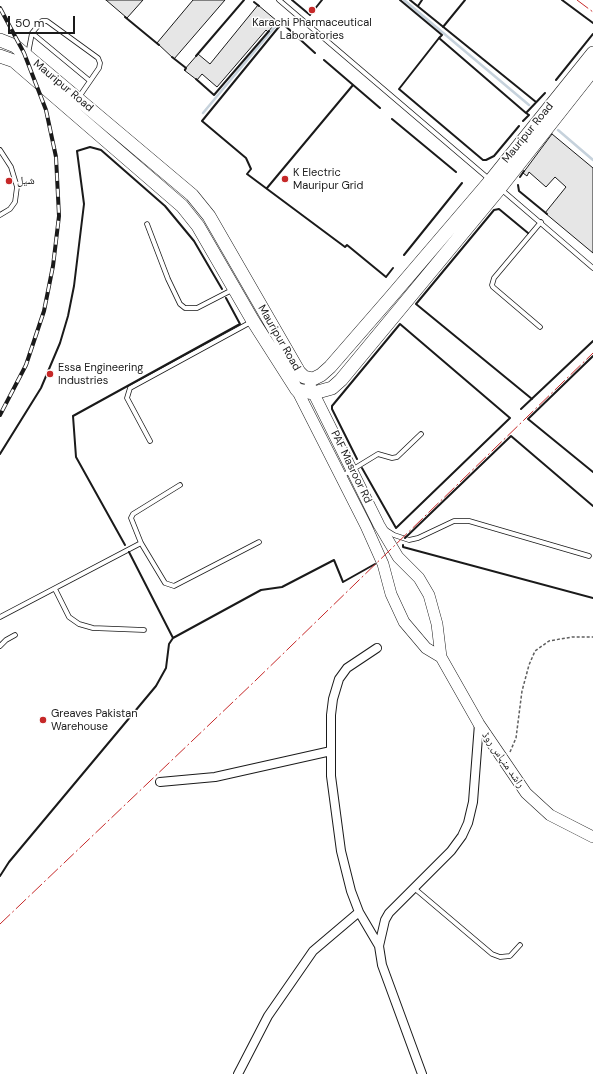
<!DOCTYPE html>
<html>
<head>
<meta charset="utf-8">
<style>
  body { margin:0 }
  #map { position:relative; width:593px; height:1074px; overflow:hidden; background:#fff; font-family:"DM Sans",sans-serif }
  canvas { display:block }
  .scale { position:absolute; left:8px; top:16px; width:67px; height:18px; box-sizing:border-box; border:2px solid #1a1a1a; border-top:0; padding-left:5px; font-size:12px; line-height:14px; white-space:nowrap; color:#1a1a1a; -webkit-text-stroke:3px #fff; paint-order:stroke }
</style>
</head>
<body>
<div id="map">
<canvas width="593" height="1074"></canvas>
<div class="scale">50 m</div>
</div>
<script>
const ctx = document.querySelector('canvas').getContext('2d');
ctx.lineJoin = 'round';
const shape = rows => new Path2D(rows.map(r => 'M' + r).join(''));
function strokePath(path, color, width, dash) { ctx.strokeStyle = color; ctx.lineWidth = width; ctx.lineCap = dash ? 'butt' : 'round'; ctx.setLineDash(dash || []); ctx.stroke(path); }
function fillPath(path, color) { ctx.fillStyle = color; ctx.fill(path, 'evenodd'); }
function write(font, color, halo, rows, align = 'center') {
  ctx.font = font + ' "DM Sans","Noto Naskh Arabic",sans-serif'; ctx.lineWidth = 3; ctx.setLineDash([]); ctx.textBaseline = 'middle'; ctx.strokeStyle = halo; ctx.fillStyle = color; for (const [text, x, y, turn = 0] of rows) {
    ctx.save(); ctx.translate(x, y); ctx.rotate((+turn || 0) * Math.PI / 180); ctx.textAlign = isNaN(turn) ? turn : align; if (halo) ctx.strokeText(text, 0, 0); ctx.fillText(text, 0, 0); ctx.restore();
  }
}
const stream = shape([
  [404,0,529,105],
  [203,113,279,22],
  [558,130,593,160]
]);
const building = shape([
  [106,0,143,0,127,18,106,0],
  [193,0,225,0,174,59,157,43,193,0],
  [258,5,277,21,268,32,266,30,217,87,202,74,197,80,184,70,198,54,210,64,258,5],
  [552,134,593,168,593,253,545,213,566,187,555,177,546,187,529,172,527,176,523,173,552,134]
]);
const path = shape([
  [510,752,516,738,522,691,529,665,535,651,549,641,572,637,593,637]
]);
const service = shape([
  [279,0,489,179],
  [32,33,90,81],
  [28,54,32,33,42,21,47,21,98,58,100,63,99,68,79,97],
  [0,150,11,167,17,187,15,202,10,209,0,215],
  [502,190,593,268],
  [147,224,168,279,180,304,185,308,197,308,232,290],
  [540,327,493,287,492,285,494,278,541,222],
  [150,441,127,398,130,388,251,322],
  [342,476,378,454,392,458,397,457,421,434],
  [180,485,133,514,131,518,141,543,165,583,174,586,259,542],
  [386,530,394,535,409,540,418,538,454,521,469,521,589,556],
  [55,589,69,617,79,624,93,628,144,630],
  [0,617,141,543],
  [0,646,6,640,15,635],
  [414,888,492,954,500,957,510,956,520,945]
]);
const minor = shape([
  [377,648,347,668,339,679,333,699,331,715,331,776,341,851,351,891,359,912,379,946],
  [160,782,215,777,331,751],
  [238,1074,268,1016,313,951,359,912],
  [422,1074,382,965,379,946,385,920,389,913,451,851,462,836,468,823,473,802,479,724]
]);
const secondary = shape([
  [310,386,379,525,398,557,419,578,429,595,437,624,441,657,479,724,526,793,550,815,593,837],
  [297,390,366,526,383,564,391,594,404,622,426,648,441,657]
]);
const primary = shape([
  [0,40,15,46,192,195,209,216,299,372,304,377,313,379,321,375,330,367,390,298,491,180,593,53],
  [0,56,14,61,182,206,198,226,253,321,297,390,314,393,332,388,341,380,500,188,593,70]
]);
const rail = shape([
  [0,8,24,53,46,110,56,157,59,216,53,266,44,311,26,365,0,415]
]);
const wall = shape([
  [292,0,310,15,322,0],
  [400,0,442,35,439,38,526,113,545,93],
  [410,0,536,102],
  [562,0,593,23],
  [254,2,259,6],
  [418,6,422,0],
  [125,17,159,45],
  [443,27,465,0],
  [439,38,399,89,483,160,486,160,494,156,519,126],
  [315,53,282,23,202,121,246,158,251,169,247,174,345,247,347,245,386,277,393,268],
  [196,56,244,0],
  [172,57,186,68,185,70],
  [324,60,380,108],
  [196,79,214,95,269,31],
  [556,80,593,34],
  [392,119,456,172],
  [523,121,529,115,526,113],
  [520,177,524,171],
  [518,185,519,191,547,214],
  [267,188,353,85],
  [528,233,499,209,494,210,416,304,532,399],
  [404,255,462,183],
  [593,356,528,419,593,472],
  [521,409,593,341],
  [0,454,41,388,60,343,68,316,74,286,84,204,77,151,90,147,101,150,165,206,194,241,222,289],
  [357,459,332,409,332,406,400,324,510,418,396,528,362,468],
  [405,538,511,436,593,506],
  [125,545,76,457,73,416,240,324,226,298],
  [403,545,403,547,593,598],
  [129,552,173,638,261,590,282,587,334,560,343,582,375,564],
  [0,876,9,862,156,686,166,668,169,644,173,638]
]);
const power = shape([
  [577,0,593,12],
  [0,924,255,681,593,353]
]);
const markers = [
  [312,10,4,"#c62828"],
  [285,179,4,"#c62828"],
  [9,181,4,"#c62828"],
  [50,374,4,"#c62828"],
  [43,720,4,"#c62828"]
];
const poiNames = [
  ["Karachi Pharmaceutical",312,23,"center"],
  ["Laboratories",312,36,"center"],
  ["K Electric",293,173],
  ["Mauripur Grid",293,186],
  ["شیل",17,181],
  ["Essa Engineering",58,368],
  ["Industries",58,381],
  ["Greaves Pakistan",51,714],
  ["Warehouse",51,727]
];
const streetNames = [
  ["Mauripur Road",63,86,40],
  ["Mauripur Road",528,133,-51],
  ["Mauripur Road",279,338,60],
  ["PAF Masroor Rd",351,467,64],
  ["راشد منہاس روڈ",503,760,55]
];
strokePath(stream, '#c6d2dc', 2.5);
fillPath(building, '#e6e6e6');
strokePath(building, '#1a1a1a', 1);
strokePath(service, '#1a1a1a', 5.5);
strokePath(minor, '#1a1a1a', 10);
strokePath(secondary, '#1a1a1a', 12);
strokePath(primary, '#1a1a1a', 14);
strokePath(path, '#5f5f5f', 1.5, [3, 2]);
strokePath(service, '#fff', 4);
strokePath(minor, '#fff', 8);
strokePath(secondary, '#fff', 11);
strokePath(primary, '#fff', 13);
strokePath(rail, '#1a1a1a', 4);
strokePath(rail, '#fff', 2.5, [8]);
strokePath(wall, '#1a1a1a', 2);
strokePath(power, '#c62828', 1, [14, 3, 2, 3]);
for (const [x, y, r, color] of markers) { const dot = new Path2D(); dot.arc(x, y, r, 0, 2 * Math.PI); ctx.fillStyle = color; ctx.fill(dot); strokePath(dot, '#fff', 1.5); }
write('11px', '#1a1a1a', '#fff', poiNames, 'left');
write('11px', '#1a1a1a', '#fff', streetNames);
</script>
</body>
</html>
